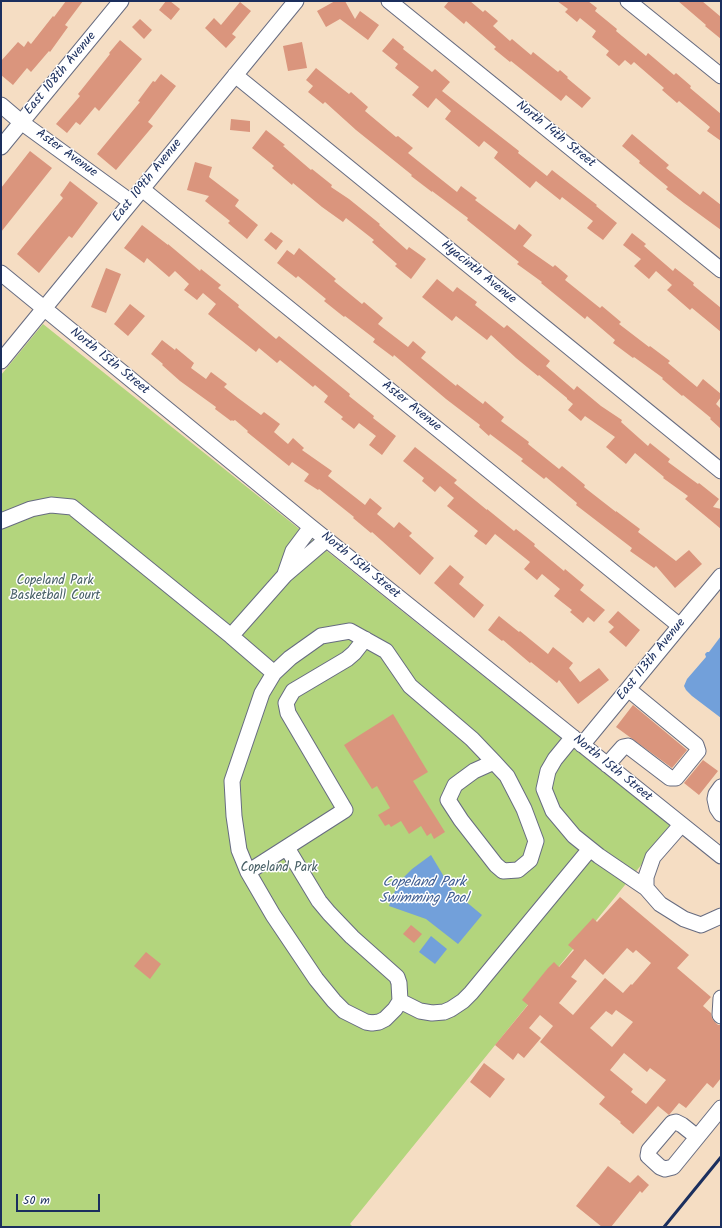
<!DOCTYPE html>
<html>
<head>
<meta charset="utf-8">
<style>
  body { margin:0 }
  #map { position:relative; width:722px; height:1228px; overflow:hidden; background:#f5ddc3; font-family:Kalam,sans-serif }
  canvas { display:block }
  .frame { position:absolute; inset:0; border:2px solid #1b2f5e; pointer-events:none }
  .scale { position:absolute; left:16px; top:1194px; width:84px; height:18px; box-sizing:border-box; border:2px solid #1b2f5e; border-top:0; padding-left:5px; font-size:12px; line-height:14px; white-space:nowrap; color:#1b2f5e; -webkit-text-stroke:3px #fff; paint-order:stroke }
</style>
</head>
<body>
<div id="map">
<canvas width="722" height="1228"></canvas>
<div class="frame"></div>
<div class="scale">50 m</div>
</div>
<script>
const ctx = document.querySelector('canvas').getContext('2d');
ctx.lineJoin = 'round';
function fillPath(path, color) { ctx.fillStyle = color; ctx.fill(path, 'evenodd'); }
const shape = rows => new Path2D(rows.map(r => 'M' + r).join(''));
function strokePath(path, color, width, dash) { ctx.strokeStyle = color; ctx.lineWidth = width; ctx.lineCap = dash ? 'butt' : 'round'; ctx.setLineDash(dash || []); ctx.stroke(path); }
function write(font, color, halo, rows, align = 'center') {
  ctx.font = font + ' Kalam,sans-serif'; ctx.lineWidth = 3; ctx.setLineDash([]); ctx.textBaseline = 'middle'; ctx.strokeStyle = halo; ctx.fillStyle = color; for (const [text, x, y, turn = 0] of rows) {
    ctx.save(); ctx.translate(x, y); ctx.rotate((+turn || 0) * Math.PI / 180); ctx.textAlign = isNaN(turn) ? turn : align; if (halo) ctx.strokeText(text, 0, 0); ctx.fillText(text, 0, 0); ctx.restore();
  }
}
const green = shape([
  [43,324,672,827,350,1224,353,1227,1,1227,1,375]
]);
const water = shape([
  [721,636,721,718,692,696,686,690,684,686,687,679,706,657,705,654,707,652,709,652],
  [431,855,452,890,482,915,458,944,426,919,389,906,394,893,401,880,412,869],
  [431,936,447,949,435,964,419,952]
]);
const building = shape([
  [66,1,83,1,65,25,68,27,50,52,49,51,31,72,27,68,13,85,1,75,1,61,18,42,24,47,28,41,31,44,53,16,54,17],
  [166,1,170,1,180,9,171,20,159,10],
  [335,1,345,1,355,19,360,11,379,25,368,40,340,19,326,27,317,11],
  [449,1,470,1,483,12,485,10,498,21,493,26,510,41,512,39,531,55,533,52,558,72,560,70,568,77,567,78,591,98,582,108,566,95,561,101,511,61,510,62,494,49,496,47,466,21,464,24,444,7],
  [557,1,588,1,597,8,595,11,617,29,616,31,646,56,648,53,674,75,676,73,691,86,690,88,721,114,721,141,707,131,710,127,679,101,677,103,662,90,664,88,634,62,631,65,625,60,619,66,606,55,609,51,592,37,596,31,580,18,577,22,565,12,568,9],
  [678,1,702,1,721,17,721,39,705,26,706,25],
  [240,2,251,11,232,34,236,37,226,48,205,28,214,18,221,25],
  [140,19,152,30,144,39,132,27],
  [393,38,404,47,403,49,432,72,435,69,450,82,442,91,519,151,518,153,547,176,552,170,597,205,596,206,617,223,603,240,587,228,593,221,562,197,560,200,536,181,530,188,494,158,498,152,484,141,479,147,445,119,451,111,436,98,428,108,412,95,419,87,395,68,398,64,382,51],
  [120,40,142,59,99,111,95,107,80,125,76,122,67,133,56,124,80,96,78,94,110,54,109,53],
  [302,42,307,68,288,71,283,46],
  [316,68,349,94,351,92,368,107,365,111,396,137,398,136,413,148,408,153,428,169,457,192,461,186,477,198,475,200,515,230,519,224,532,235,523,246,553,267,555,265,568,276,565,280,600,308,602,306,621,322,619,324,649,347,650,346,670,361,668,363,697,387,703,379,721,394,721,397,716,404,720,408,721,407,721,429,710,419,711,418,683,395,682,396,662,379,663,378,634,357,633,358,613,343,615,340,587,316,585,319,541,283,542,282,517,264,519,262,467,220,468,218,432,191,432,192,411,176,412,175,356,130,325,102,323,104,308,92,313,86,306,80],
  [161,74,176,86,148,122,153,126,116,170,97,154,140,102,138,101,153,81,155,82],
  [231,119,250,121,250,132,230,130],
  [266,130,285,145,283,146,311,170,312,169,332,185,331,187,349,199,380,224,379,225,407,250,409,247,426,259,411,279,395,266,397,264,372,242,374,240,346,218,343,222,322,207,293,183,292,185,272,168,274,166,252,148],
  [632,134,669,165,666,168,700,195,703,191,721,205,721,230,684,203,666,189,668,187,639,163,640,161,622,146],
  [30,151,52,168,1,232,1,188],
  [195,162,212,167,209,177,239,200,235,206,258,225,247,239,228,223,230,221,205,201,209,196,187,190],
  [70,181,98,203,72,238,69,236,39,273,17,254,63,198,60,195],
  [142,225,168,245,168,244,200,271,201,269,221,285,218,288,239,305,238,307,276,339,279,336,350,394,349,396,374,416,373,418,396,436,382,455,369,445,376,436,359,423,354,429,341,419,343,417,324,402,328,396,315,385,313,387,280,360,277,363,259,348,256,352,208,314,216,304,203,293,197,300,184,290,189,284,175,271,169,277,147,258,144,263,124,248],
  [271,232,283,241,276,250,264,240],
  [632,233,646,244,644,246,673,271,675,268,694,283,693,285,721,308,721,332,692,308,690,310,667,290,672,285,656,271,649,279,634,266,641,259,623,245],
  [299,248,336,279,334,281,362,304,364,302,383,318,378,324,408,347,413,341,426,352,421,358,456,386,457,384,483,404,485,401,504,417,501,421,529,442,528,444,559,469,562,466,585,485,584,487,616,512,616,511,640,529,638,532,676,561,689,550,702,564,675,588,656,566,654,568,630,551,632,548,576,505,577,503,546,477,544,479,521,461,523,459,490,434,489,436,479,427,480,425,446,399,394,355,393,357,373,342,375,339,345,316,344,317,324,301,326,299,298,276,296,278,277,263,287,250,294,255],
  [106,268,121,274,106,313,91,307],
  [437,279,453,292,457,287,477,302,475,305,504,328,507,325,550,361,546,366,574,390,577,386,601,406,622,420,621,422,648,446,650,443,670,459,668,462,698,484,699,483,719,499,713,507,721,509,721,529,685,499,688,496,663,478,664,477,635,453,626,464,606,447,615,437,585,416,581,421,568,410,573,404,567,399,567,398,539,375,538,376,516,358,491,335,487,340,456,316,452,321,422,297],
  [130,304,145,316,128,336,114,324],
  [162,340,175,350,176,348,194,363,191,368,206,379,211,372,227,384,224,387,238,398,261,415,264,412,280,424,274,432,288,444,293,438,304,448,302,450,332,471,328,476,365,505,370,498,382,508,377,514,394,528,399,522,412,533,409,536,434,558,420,575,372,532,371,533,353,518,354,517,319,489,318,490,304,481,309,474,292,462,289,466,247,432,248,431,235,420,233,421,232,420,231,421,215,409,216,407,180,381,162,365,163,364,151,354],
  [415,447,457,480,454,483,487,510,487,509,514,531,516,529,535,544,534,546,564,571,565,569,584,585,580,590,605,610,594,622,588,617,583,623,570,612,572,610,554,596,560,589,542,574,537,580,524,569,530,562,495,534,486,545,474,536,478,531,447,506,454,498,440,486,435,492,422,481,424,478,403,461],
  [450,565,464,577,459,584,484,605,474,618,434,583],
  [618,611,640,630,626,647,609,632,614,627,608,622],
  [499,616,519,632,520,631,548,654,553,647,573,663,569,668,580,682,599,668,609,680,578,704,559,680,557,683,531,662,530,663,503,640,502,641,488,630],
  [633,705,687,750,672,768,616,727],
  [393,714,428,772,413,781,445,832,434,839,431,833,427,836,421,826,409,834,401,821,391,827,389,824,385,826,378,815,390,808,377,786,372,789,344,745],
  [703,760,718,771,699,795,684,783],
  [620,897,689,955,677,968,711,997,703,1006,711,1013,712,1018,714,1021,718,1025,721,1025,721,1078,713,1088,707,1083,686,1108,679,1103,669,1115,658,1106,633,1134,620,1123,621,1122,599,1104,605,1097,540,1042,553,1026,540,1015,529,1028,541,1038,524,1058,518,1053,513,1060,495,1045,528,1005,522,1000,548,968,554,962,559,967,574,950,568,945,593,918,597,922],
  [627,948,633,953,636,950,651,963,632,985,631,984,623,993,605,978,573,1015,559,1003,577,981,571,977,585,959,603,975],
  [616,1010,633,1022,612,1047,590,1028,606,1011,612,1015],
  [624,1053,647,1072,650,1068,666,1080,646,1104,631,1092,633,1089,610,1070],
  [411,925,422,934,414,943,403,934],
  [146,952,161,964,150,979,134,966],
  [484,1063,505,1079,490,1098,470,1082],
  [608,1166,630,1183,638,1175,649,1185,642,1193,640,1191,611,1227,602,1227,576,1206]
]);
const minor = shape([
  [389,1,721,270],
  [628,1,721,76],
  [235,75,721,471],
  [1,105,21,122,131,202],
  [1,147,121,1],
  [142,189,680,626],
  [1,273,311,527,721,856],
  [1,361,296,1],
  [1,521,31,509,51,505,72,507,231,636,274,673,290,658,321,636,350,631,386,651,410,686,472,739,494,762,507,776,524,809,536,841,530,860,518,870,503,871,496,865,461,820,448,800,455,785,474,771,494,762],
  [285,574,293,551,311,527],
  [231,636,285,575,326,540],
  [274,673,262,693,232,781,234,816,239,850,248,872,273,915,316,979,334,1001,344,1011,366,1022,372,1023,379,1022,385,1019,395,1009,400,1001],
  [573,737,555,759,548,771,544,789,553,811,574,836,599,856,646,888],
  [582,745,721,576],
  [607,765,623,747,628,746,670,778,676,778,698,751,696,745,628,689],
  [721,787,716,794,715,799,717,808,721,814],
  [681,825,653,857,646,877,646,888,660,904,684,919,701,925,721,916],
  [287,848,319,901,329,913,352,937,397,977,399,983,400,1001,420,1011,432,1013,444,1012,451,1009,463,1001,471,993,590,849],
  [248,872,345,810,288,713,286,703,293,691,347,659,354,653,365,639],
  [721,998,720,1015,721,1016],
  [697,1137,682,1125,676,1122,672,1123,649,1150,648,1156,660,1167,665,1169,673,1167,721,1108]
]);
const rail = shape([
  [664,1227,721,1157]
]);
const streetNames = [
  ["East 108th Avenue",61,74,-50],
  ["North 14th Street",555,135,39],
  ["Aster Avenue",66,154,36],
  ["East 109th Avenue",148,181,-51],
  ["Hyacinth Avenue",478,273,39],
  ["North 15th Street",109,362,39],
  ["Aster Avenue",411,407,39],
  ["North 15th Street",360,566,39],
  ["East 113th Avenue",652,660,-51],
  ["North 15th Street",612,769,39]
];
const parkNames = [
  ["Copeland Park",55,582],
  ["Basketball Court",55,597],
  ["Copeland Park",279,869]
];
const waterNames = [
  ["Copeland Park",424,884],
  ["Swimming Pool",424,900]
];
fillPath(green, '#b3d57d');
fillPath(water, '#72a0da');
fillPath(building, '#da957d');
strokePath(minor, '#676c81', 17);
strokePath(minor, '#fff', 15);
strokePath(rail, '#1b2f5e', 3);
write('13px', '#1b2f5e', '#fff', streetNames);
write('13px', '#496167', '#fff', parkNames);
write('italic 14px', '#3e5c90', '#fff', waterNames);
</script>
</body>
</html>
